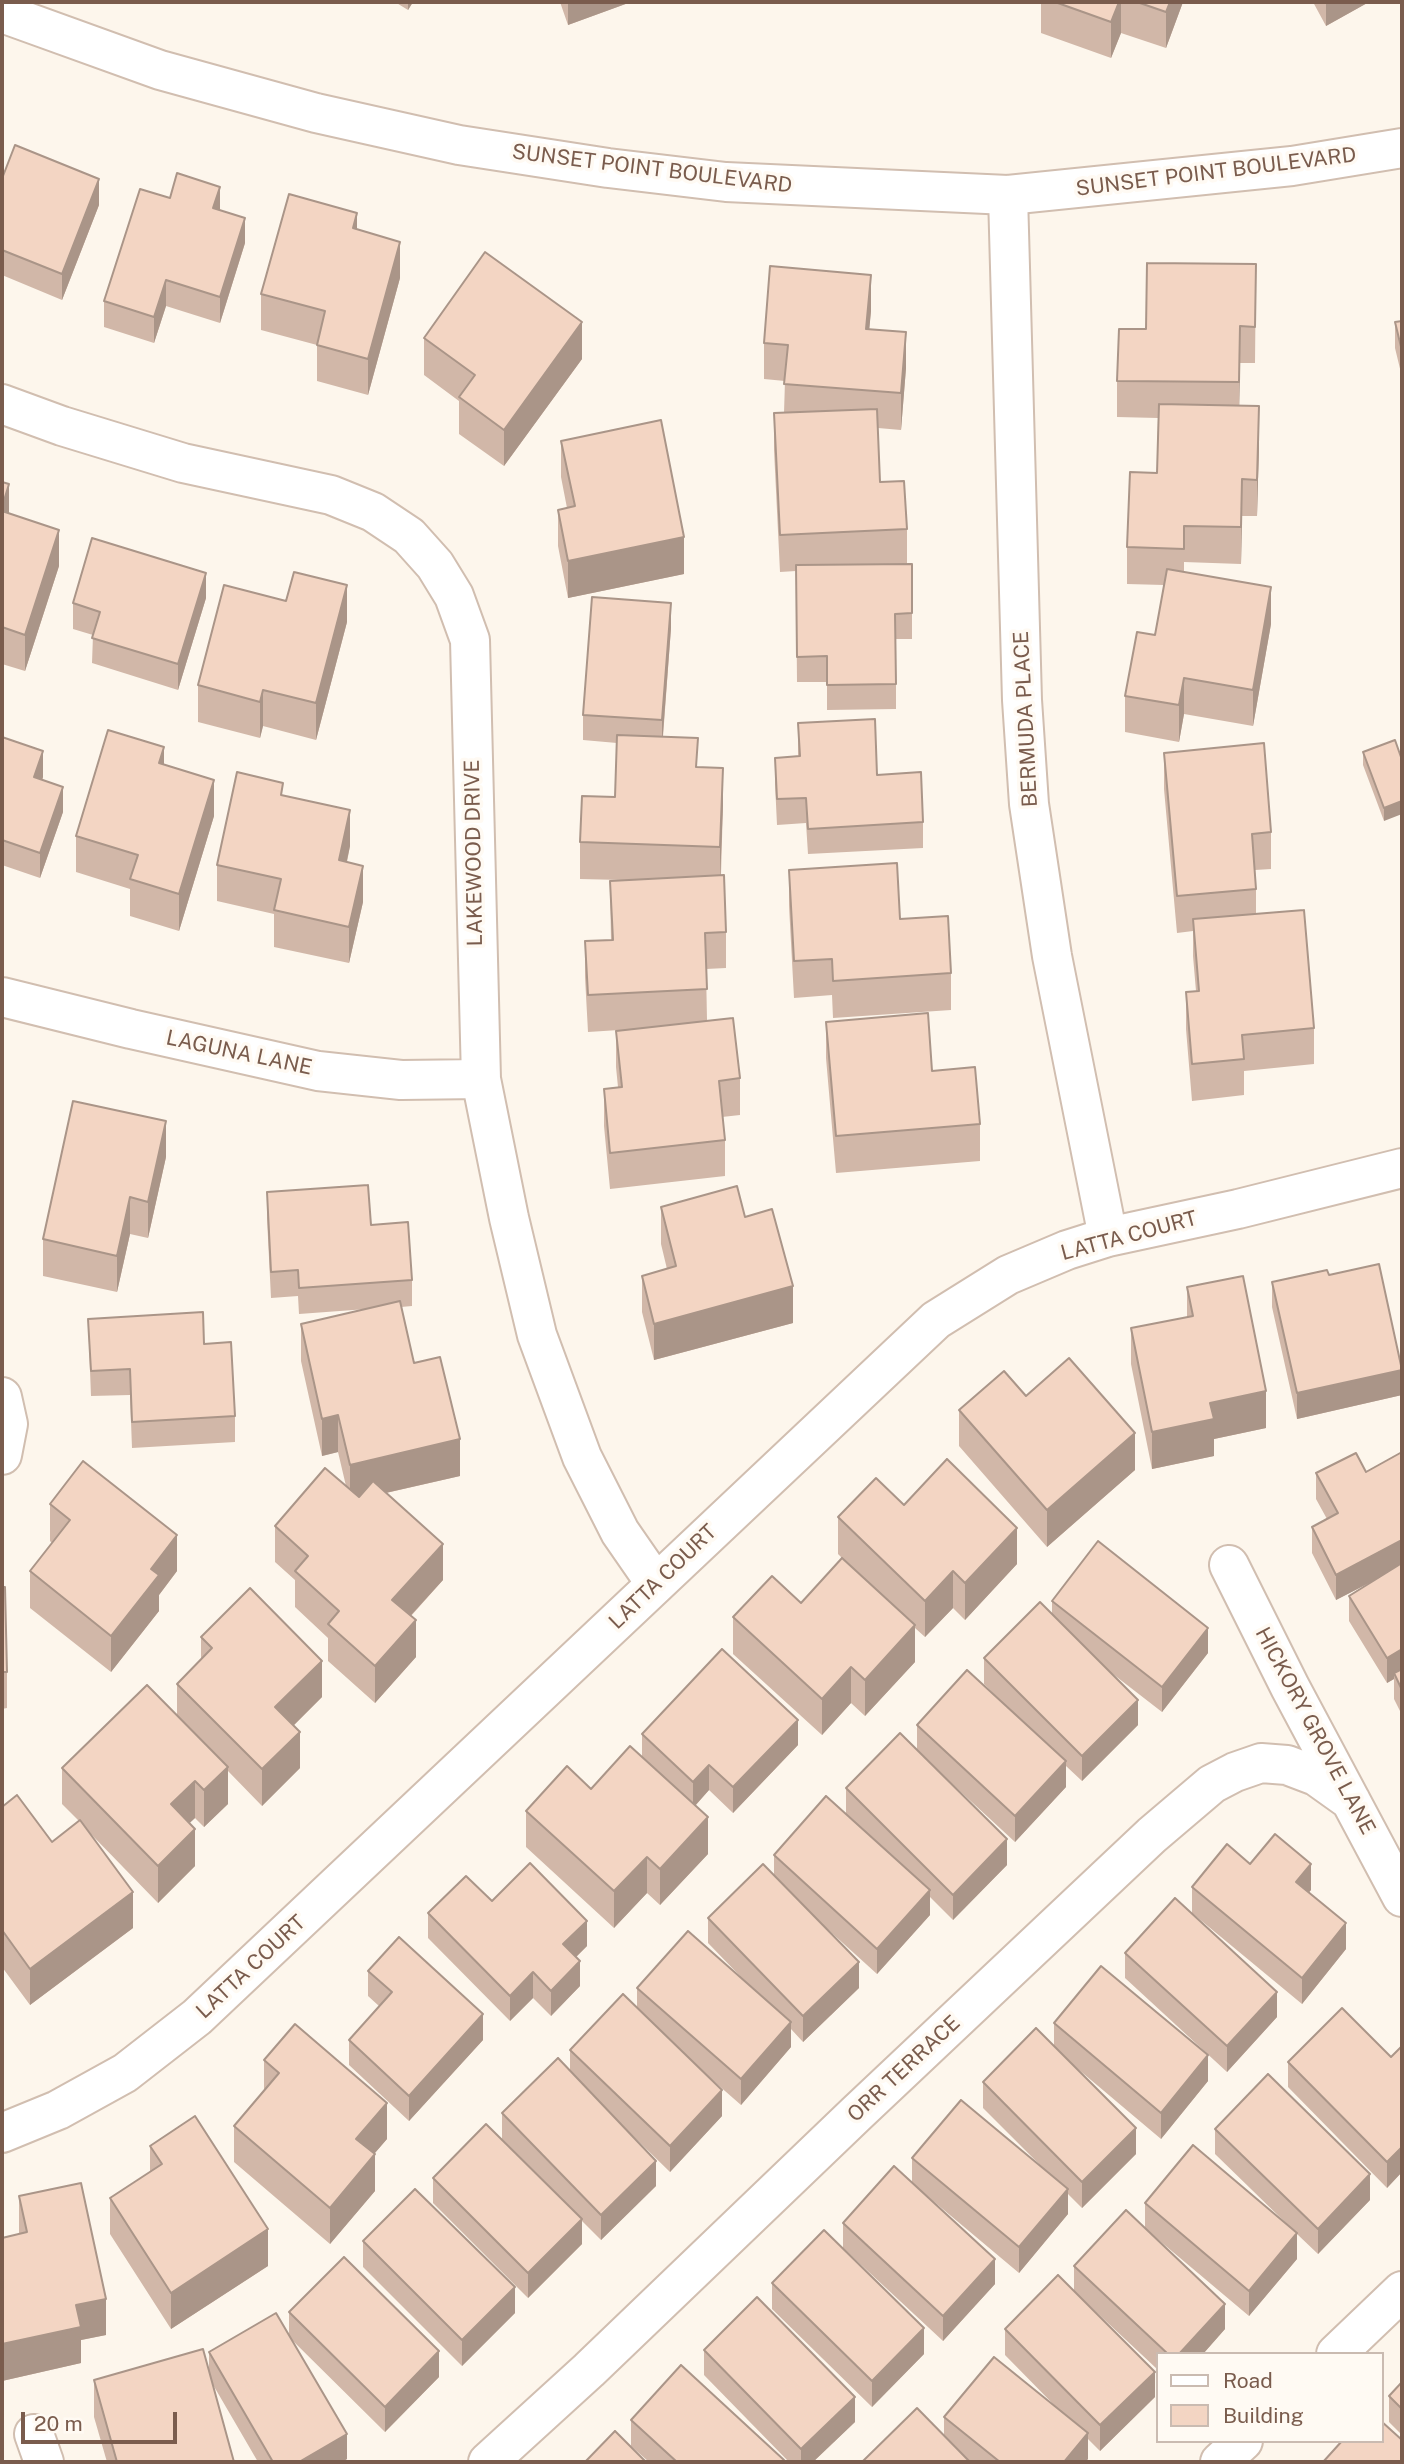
<!DOCTYPE html>
<html>
<head>
<meta charset="utf-8">
<style>
  body { margin:0 }
  #map { position:relative; width:1404px; height:2464px; overflow:hidden; background:#fdf6ec; font-family:"Public Sans",sans-serif }
  canvas { display:block }
  .frame { position:absolute; inset:0; border:4px solid #7a5c4d; pointer-events:none }
  .legend { position:absolute; left:1156px; top:2352px; width:228px; height:91px; box-sizing:border-box; background:#fffaf3; border:2px solid #cabbb1; margin:0; padding:9px 12px; list-style:none; font-size:21px; color:#7a5c4d }
  .legend li { display:flex; align-items:center; gap:14px; height:35px }
  .legend b { width:35px; border:2px solid #cabbb1 }
  .scale { position:absolute; left:21px; top:2412px; width:156px; height:32px; box-sizing:border-box; border:4px solid #7a5c4d; border-top:0; padding-left:9px; font-size:21px; line-height:24px; white-space:nowrap; color:#7a5c4d; -webkit-text-stroke:5px #fffaf3; paint-order:stroke }
</style>
</head>
<body>
<div id="map">
<canvas width="1404" height="2464"></canvas>
<div class="frame"></div>
<ul class="legend">
<li><b style="height:9px;background:#fff"></b>Road</li>
<li><b style="height:19px;background:#f3d5c3"></b>Building</li>
</ul>
<div class="scale">20 m</div>
</div>
<script>
const ctx = document.querySelector('canvas').getContext('2d');
ctx.lineJoin = 'round';
const shape = rows => new Path2D(rows.map(r => 'M' + r).join(''));
function strokePath(path, color, width, dash) { ctx.strokeStyle = color; ctx.lineWidth = width; ctx.lineCap = dash ? 'butt' : 'round'; ctx.setLineDash(dash || []); ctx.stroke(path); }
function fillPath(path, color) { ctx.fillStyle = color; ctx.fill(path, 'evenodd'); }
function write(font, color, halo, rows, align = 'center') {
  ctx.font = font + ' "Public Sans",sans-serif'; ctx.lineWidth = 7; ctx.setLineDash([]); ctx.textBaseline = 'middle'; ctx.strokeStyle = halo; ctx.fillStyle = color; for (const [text, x, y, turn = 0] of rows) {
    ctx.save(); ctx.translate(x, y); ctx.rotate((+turn || 0) * Math.PI / 180); ctx.textAlign = isNaN(turn) ? turn : align; if (halo) ctx.strokeText(text, 0, 0); ctx.fillText(text, 0, 0); ctx.restore();
  }
}
const minor = shape([
  [1008,195,1022,700,1029,804,1052,956,1108,1237],
  [2,404,62,426,183,463,331,495,373,512,409,536,435,565,454,596,470,640,481,1079,509,1218,537,1335,582,1457,620,1532,656,1584],
  [2,997,131,1029,318,1071,401,1080,481,1079],
  [2,1397,8,1424,2,1455],
  [1229,1565,1290,1687,1402,1897],
  [2,2133,58,2110,125,2073,197,2017,936,1320,1008,1275,1067,1250,1108,1237,1238,1209,1402,1168],
  [1336,2354,1402,2291],
  [34,2434,44,2462],
  [488,2462,589,2370,856,2114,1152,1835,1212,1784,1235,1772,1261,1763,1287,1765,1316,1776,1351,1801],
  [1220,2462,1243,2441]
]);
const tertiary = shape([
  [2,13,160,70,316,113,459,145,608,168,726,182,1008,195,1292,166,1402,148]
]);
const wall = shape([
  [395,2,413,2,408,10],
  [560,2,631,2,568,25],
  [1041,2,1183,2,1166,48,1121,33,1111,58,1041,33],
  [1313,2,1369,2,1326,26],
  [2,175,99,205,62,300,2,275],
  [170,198,220,210,245,243,220,323,166,306,154,343,104,327,104,301],
  [357,230,400,278,368,395,317,381,317,345,261,330,261,294],
  [1256,264,1255,363,1240,363,1239,406,1259,443,1257,516,1242,516,1241,564,1184,562,1184,572,1271,624,1253,726,1184,714,1179,742,1125,732,1125,696,1155,635,1164,585,1127,584,1127,547,1157,473,1158,418,1117,417,1117,381,1146,329],
  [871,311,869,329,906,368,901,430,878,428,880,482,907,529,907,564,912,564,912,639,896,639,896,709,827,710,827,682,797,682,796,571,780,572,774,450,774,413,784,413,785,381,764,379,764,343],
  [1402,321,1402,377,1395,348,1395,322],
  [424,338,582,359,504,466,459,434,459,401,424,375],
  [561,441,684,574,568,598,558,546,558,510,567,508,561,477],
  [2,482,9,514,59,566,25,671,2,664],
  [206,598,178,690,92,663,93,635,73,629,73,603],
  [347,622,316,740,263,726,260,738,198,722,198,685],
  [671,628,663,737,698,767,723,804,721,875,726,932,726,968,706,969,707,1020,740,1078,740,1115,722,1117,725,1140,725,1176,610,1189,604,1126,604,1089,618,1087,616,1067,616,1031,619,1030,588,1032,585,977,585,941,611,940,610,881,622,880,580,879,580,842,615,797,617,743,583,740,583,715],
  [798,723,877,775,923,822,923,848,808,854,806,823,777,825,775,783,775,758,798,756],
  [2,737,43,777,42,780,63,812,40,878,2,865],
  [1395,740,1384,821,1363,765,1363,752],
  [1164,753,1271,832,1271,869,1255,870,1256,889,1256,914,1314,1028,1314,1064,1244,1071,1244,1095,1192,1101,1186,1029,1186,992,1196,991,1193,956,1193,931,1177,933,1164,789],
  [164,765,214,816,179,931,130,916,130,889,76,872,76,836],
  [283,795,350,846,347,862,363,902,349,963,274,947,274,914,217,901,217,865],
  [789,870,900,919,951,973,951,1010,833,1018,832,995,794,998,789,906],
  [826,1022,932,1071,980,1124,980,1161,836,1173,826,1058],
  [166,1157,148,1238,130,1234,117,1292,43,1276,43,1239],
  [267,1192,371,1225,412,1280,412,1306,401,1307,414,1363,460,1476,386,1493,443,1580,411,1616,416,1657,375,1703,328,1661,328,1638,295,1607,295,1580,275,1562,275,1526,346,1486,338,1452,322,1456,301,1361,301,1324,367,1309,299,1314,298,1296,271,1298,267,1218],
  [661,1207,745,1217,793,1323,654,1360,642,1312,642,1276,667,1269,661,1244],
  [1329,1275,1402,1395,1297,1419,1272,1307,1272,1282],
  [1187,1287,1266,1428,1214,1439,1214,1456,1152,1469,1131,1364,1131,1328,1187,1317],
  [88,1319,204,1344,235,1416,235,1442,132,1448,130,1395,91,1396],
  [1026,1396,1135,1470,1047,1547,959,1446,959,1410],
  [1402,1452,1402,1715,1394,1699,1394,1679,1387,1683,1349,1621,1349,1596,1371,1582,1336,1600,1312,1553,1312,1527,1327,1519,1316,1499,1316,1473,1366,1472],
  [50,1504,177,1571,159,1595,159,1611,111,1672,30,1608,30,1571,52,1543,50,1541],
  [904,1505,1017,1564,965,1620,953,1608,925,1637,915,1628,915,1662,865,1716,851,1703,822,1735,733,1654,733,1617,801,1603,842,1558,838,1554,838,1517],
  [2,1587,7,1672,7,1708,2,1709],
  [1052,1601,1208,1653,1162,1712,1109,1671,1138,1725,1082,1781,1066,1766,1066,1787,1015,1842,936,1769,1007,1865,953,1920,930,1897,930,1915,877,1974,823,1925,859,1988,803,2042,791,2029,791,2047,741,2105,701,2070,722,2116,670,2172,630,2133,656,2186,601,2240,582,2221,582,2244,528,2298,433,2203,433,2178,540,2178,502,2139,502,2113,570,2071,570,2050,637,2008,637,1988,740,1976,708,1943,708,1918,774,1874,774,1855,846,1814,846,1788,917,1749,917,1725,1010,1710,984,1684,984,1658,1052,1614],
  [201,1637,322,1697,294,1725,300,1768,262,1806,228,1771,228,1804,204,1827,195,1818,189,1823,195,1866,158,1903,87,1830,133,1928,30,2005,2,1967,2,1807,52,1842,79,1821,62,1804,62,1768,177,1716,177,1684,201,1660],
  [642,1734,798,1745,733,1813,709,1790,695,1806,708,1854,660,1905,647,1893,614,1928,526,1847,526,1811,591,1789,642,1757],
  [1250,1864,1311,1890,1309,1892,1346,1949,1302,2004,1192,1913,1192,1887],
  [492,1901,587,1946,576,1957,580,1986,551,2016,533,1998,510,2021,428,1938,428,1913],
  [1125,1953,1277,2017,1227,2072,1125,1978],
  [368,1971,483,2040,409,2121,349,2065,349,2040,379,2006,368,1996],
  [1054,2023,1208,2081,1161,2139,1072,2064,1136,2154,1082,2208,1068,2194,1068,2214,1019,2273,926,2195,995,2284,943,2341,843,2248,843,2223,912,2183,912,2158,1039,2164,983,2108,983,2082,1054,2046],
  [1402,2046,1402,2172,1387,2188,1288,2087,1288,2062,1391,2057],
  [264,2060,387,2139,374,2154,375,2191,330,2244,234,2162,234,2126,264,2090],
  [1215,2129,1370,2200,1318,2254,1297,2234,1297,2259,1249,2316,1148,2231,1225,2329,1203,2354,1157,2354,1157,2369,1078,2295,1155,2397,1100,2451,1088,2439,1088,2459,1085,2462,863,2462,863,2461,944,2436,944,2417,1059,2410,1005,2355,1005,2329,1074,2291,1074,2266,1145,2228,1145,2203,1290,2227,1215,2154],
  [150,2146,268,2266,171,2329,110,2234,110,2198,150,2172],
  [19,2196,106,2335,81,2340,81,2363,2,2381,2,2238,19,2234],
  [363,2241,515,2313,462,2366,363,2267],
  [772,2283,924,2354,872,2407,772,2309],
  [289,2312,439,2377,385,2432,292,2340,347,2459,342,2462,258,2462,212,2383,234,2462,107,2462,94,2417,94,2380,209,2371,209,2352,289,2335],
  [704,2350,855,2422,813,2462,789,2462,704,2375],
  [1402,2382,1402,2435,1389,2422,1389,2396],
  [631,2420,784,2462,649,2462,631,2446]
]);
const shadedWall = shape([
  [408,2,413,2,408,10],
  [568,2,631,2,568,25],
  [1119,2,1121,2,1121,33,1111,58,1111,22],
  [1170,2,1183,2,1166,48,1166,12],
  [1326,2,1369,2,1326,26],
  [99,179,99,205,62,300,62,274],
  [220,187,220,212,213,208],
  [357,213,357,250,353,228],
  [245,218,245,243,220,323,220,297],
  [400,242,400,278,368,395,368,359],
  [871,275,871,311,866,365,866,329],
  [166,280,166,306,154,343,154,317],
  [582,322,582,359,504,466,504,430],
  [1240,326,1240,363,1239,419,1239,382],
  [906,332,906,368,901,430,901,393],
  [1259,406,1259,443,1257,516,1257,480],
  [1242,479,1242,516,1241,564,1241,527],
  [9,484,9,521,2,544,2,507],
  [59,530,59,566,25,671,25,635],
  [684,537,684,574,568,598,568,561],
  [206,573,206,598,178,690,178,664],
  [347,585,347,622,316,740,316,703],
  [1271,587,1271,624,1253,726,1253,690],
  [671,603,671,628,662,746,662,720],
  [1184,678,1184,714,1179,742,1179,705],
  [263,690,263,726,260,738,260,702],
  [164,747,164,783,159,763],
  [43,751,43,777,34,803,34,777],
  [723,768,723,804,720,883,720,847],
  [214,780,214,816,179,931,179,894],
  [63,787,63,812,40,878,40,853],
  [1402,801,1402,814,1384,821,1384,808],
  [350,810,350,846,339,897,339,860],
  [363,866,363,902,349,963,349,927],
  [166,1121,166,1157,148,1238,148,1202],
  [130,1197,130,1234,117,1292,117,1256],
  [793,1286,793,1323,654,1360,654,1324],
  [1402,1370,1402,1395,1297,1419,1297,1393],
  [1266,1391,1266,1428,1214,1439,1214,1456,1152,1469,1152,1432,1210,1403],
  [338,1415,338,1452,322,1456,322,1419],
  [1135,1433,1135,1470,1047,1547,1047,1510],
  [460,1439,460,1476,350,1501,350,1465],
  [1017,1528,1017,1564,965,1620,965,1583],
  [177,1535,177,1571,159,1595,159,1611,111,1672,111,1636,151,1569],
  [1402,1540,1402,1566,1336,1600,1336,1575],
  [443,1544,443,1580,392,1636,392,1600],
  [953,1571,953,1608,925,1637,925,1601],
  [416,1620,416,1657,375,1703,375,1666],
  [915,1625,915,1662,865,1716,865,1680],
  [1208,1628,1208,1653,1162,1712,1162,1687],
  [1402,1649,1402,1674,1394,1673,1394,1679,1387,1683,1387,1658],
  [322,1661,322,1697,275,1744,275,1707],
  [851,1667,851,1703,822,1735,822,1699],
  [1138,1700,1138,1725,1082,1781,1082,1756],
  [798,1720,798,1745,733,1813,733,1787],
  [300,1732,300,1768,262,1806,262,1769],
  [1066,1761,1066,1787,1015,1842,1015,1816],
  [709,1765,709,1790,693,1808,693,1782],
  [228,1767,228,1804,204,1827,204,1790],
  [195,1781,195,1818,171,1841,171,1804],
  [708,1817,708,1854,660,1905,660,1869],
  [195,1829,195,1866,158,1903,158,1866],
  [1007,1839,1007,1865,953,1920,953,1895],
  [647,1857,647,1893,614,1928,614,1891],
  [1311,1864,1311,1890,1296,1907,1296,1882],
  [930,1890,930,1915,877,1974,877,1949],
  [133,1892,133,1928,30,2005,30,1969],
  [587,1921,587,1946,563,1970,563,1944],
  [1346,1923,1346,1949,1302,2004,1302,1978],
  [580,1961,580,1986,551,2016,551,1991],
  [859,1962,859,1988,803,2042,803,2016],
  [533,1972,533,1998,510,2021,510,1996],
  [1277,1992,1277,2017,1227,2072,1227,2046],
  [483,2014,483,2040,409,2121,409,2096],
  [791,2022,791,2047,741,2105,741,2079],
  [1208,2055,1208,2081,1161,2139,1161,2113],
  [722,2090,722,2116,670,2172,670,2146],
  [387,2103,387,2139,356,2175,356,2139],
  [1136,2128,1136,2154,1082,2208,1082,2182],
  [1402,2147,1402,2172,1387,2188,1387,2162],
  [375,2154,375,2191,330,2244,330,2208],
  [656,2161,656,2186,601,2240,601,2215],
  [1370,2174,1370,2200,1318,2254,1318,2229],
  [1068,2189,1068,2214,1019,2273,1019,2247],
  [582,2219,582,2244,528,2298,528,2273],
  [268,2229,268,2266,171,2329,171,2293],
  [1297,2233,1297,2259,1249,2316,1249,2291],
  [995,2259,995,2284,943,2341,943,2316],
  [515,2287,515,2313,462,2366,462,2340],
  [106,2299,106,2335,81,2340,81,2363,2,2381,2,2344,76,2305],
  [1225,2304,1225,2329,1203,2354,1179,2354],
  [924,2328,924,2354,872,2407,872,2381],
  [439,2351,439,2377,385,2432,385,2407],
  [1155,2372,1155,2397,1100,2451,1100,2425],
  [855,2397,855,2422,813,2462,801,2462,801,2449],
  [1088,2433,1088,2459,1085,2462,1064,2462],
  [347,2434,347,2459,342,2462,299,2462]
]);
const building = shape([
  [1055,2,1119,2,1111,22,1055,2],
  [1137,2,1170,2,1166,12,1137,2],
  [15,145,99,179,62,274,2,250,2,175,3,176,15,145],
  [177,173,220,187,213,208,245,218,220,297,166,280,154,317,104,301,140,189,170,198,177,173],
  [289,194,357,213,353,228,400,242,368,359,317,345,325,311,261,294,289,194],
  [485,252,582,322,504,430,459,397,475,375,424,338,485,252],
  [1147,263,1256,264,1255,327,1240,326,1239,382,1117,381,1119,329,1146,329,1147,263],
  [770,266,871,275,866,329,906,332,901,393,784,384,788,345,764,343,770,266],
  [1402,321,1402,351,1395,322,1402,321],
  [1159,404,1259,406,1257,480,1242,479,1241,527,1184,526,1184,549,1127,547,1130,472,1157,473,1159,404],
  [877,409,880,482,904,481,907,529,780,535,774,413,877,409],
  [661,420,684,537,568,561,558,510,575,506,561,441,661,420],
  [2,482,9,484,2,507,2,482],
  [2,511,59,530,25,635,2,627,2,511],
  [92,538,206,573,178,664,92,638,100,612,73,603,92,538],
  [912,564,912,613,895,614,896,684,827,685,827,656,797,657,796,565,912,564],
  [1167,569,1271,587,1253,690,1184,678,1179,705,1125,696,1137,632,1155,635,1167,569],
  [294,572,347,585,316,703,263,690,260,702,198,685,224,585,286,601,294,572],
  [592,597,671,603,662,720,583,715,592,597],
  [875,719,877,775,921,772,923,822,808,829,806,798,777,799,775,758,800,756,798,723,875,719],
  [108,730,164,747,159,763,214,780,179,894,130,879,138,855,76,836,108,730],
  [617,735,698,738,696,767,723,768,720,847,580,842,582,796,615,797,617,735],
  [2,737,43,751,34,777,63,787,40,853,2,840,2,737],
  [1395,740,1402,760,1402,801,1384,808,1363,752,1395,740],
  [1264,743,1271,832,1252,834,1256,889,1177,896,1164,753,1264,743],
  [237,772,283,783,281,795,350,810,339,860,363,866,349,927,274,910,281,879,217,865,237,772],
  [897,863,900,919,948,916,951,973,833,981,832,959,794,961,789,870,897,863],
  [724,875,726,932,705,933,707,989,588,995,585,941,613,940,610,881,724,875],
  [1304,910,1314,1028,1242,1035,1244,1059,1192,1064,1186,992,1199,991,1193,919,1304,910],
  [928,1013,932,1071,975,1067,980,1124,836,1136,826,1022,928,1013],
  [733,1018,740,1078,719,1081,725,1140,610,1153,604,1089,622,1087,616,1031,733,1018],
  [73,1101,166,1121,148,1202,130,1197,117,1256,43,1239,73,1101],
  [368,1185,371,1225,408,1222,412,1280,299,1288,298,1270,271,1272,267,1192,368,1185],
  [737,1186,745,1217,772,1209,793,1286,654,1324,642,1276,676,1266,661,1207,737,1186],
  [1379,1264,1402,1370,1297,1393,1272,1282,1327,1270,1329,1275,1379,1264],
  [1243,1276,1266,1391,1210,1403,1214,1419,1152,1432,1131,1328,1193,1316,1187,1287,1243,1276],
  [400,1301,414,1363,440,1357,460,1439,350,1465,338,1415,322,1419,301,1324,400,1301],
  [203,1312,204,1344,231,1342,235,1416,132,1422,130,1369,91,1371,88,1319,203,1312],
  [1069,1358,1135,1433,1047,1510,959,1410,1004,1371,1026,1396,1069,1358],
  [1402,1452,1402,1540,1336,1575,1312,1527,1338,1513,1316,1473,1356,1453,1366,1472,1402,1452],
  [947,1459,1017,1528,965,1583,953,1571,925,1601,838,1517,876,1478,904,1505,947,1459],
  [83,1461,177,1535,151,1569,159,1575,111,1636,30,1571,70,1520,50,1504,83,1461],
  [325,1468,359,1497,373,1481,443,1544,392,1600,416,1620,375,1666,328,1624,339,1611,295,1571,308,1556,275,1526,325,1468],
  [1098,1541,1208,1628,1162,1687,1052,1601,1098,1541],
  [842,1558,915,1625,865,1680,851,1667,822,1699,733,1617,772,1576,801,1603,842,1558],
  [1402,1563,1402,1649,1387,1658,1349,1596,1402,1563],
  [2,1587,5,1587,7,1672,2,1672,2,1587],
  [250,1588,322,1661,275,1707,300,1732,262,1769,177,1684,212,1648,201,1637,250,1588],
  [1040,1602,1138,1700,1082,1756,984,1658,1040,1602],
  [722,1649,798,1720,733,1787,709,1765,693,1782,642,1734,722,1649],
  [1402,1669,1402,1690,1394,1673,1402,1669],
  [967,1670,1066,1761,1015,1816,917,1725,967,1670],
  [147,1685,228,1767,204,1790,195,1781,171,1804,195,1829,158,1866,62,1768,147,1685],
  [900,1733,1007,1839,953,1895,846,1788,900,1733],
  [630,1746,708,1817,660,1869,647,1857,614,1891,526,1811,567,1766,591,1789,630,1746],
  [17,1795,52,1842,80,1820,133,1892,30,1969,2,1930,2,1807,17,1795],
  [826,1796,930,1890,877,1949,774,1855,826,1796],
  [1275,1834,1311,1864,1296,1882,1346,1923,1302,1978,1192,1887,1227,1844,1250,1864,1275,1834],
  [530,1863,587,1921,563,1944,580,1961,551,1991,533,1972,510,1996,428,1913,466,1876,492,1901,530,1863],
  [763,1864,859,1962,803,2016,708,1918,763,1864],
  [1175,1898,1277,1992,1227,2046,1125,1953,1175,1898],
  [688,1931,791,2022,741,2079,637,1988,688,1931],
  [399,1937,483,2014,409,2096,349,2040,392,1992,368,1971,399,1937],
  [1101,1966,1208,2055,1161,2113,1054,2023,1101,1966],
  [623,1994,722,2090,670,2146,570,2050,623,1994],
  [1342,2008,1391,2057,1402,2046,1402,2147,1387,2162,1288,2062,1342,2008],
  [295,2024,387,2103,356,2139,375,2154,330,2208,234,2126,279,2073,264,2060,295,2024],
  [1036,2028,1136,2128,1082,2182,983,2082,1036,2028],
  [558,2058,656,2161,601,2215,502,2113,558,2058],
  [1268,2074,1370,2174,1318,2229,1215,2129,1268,2074],
  [961,2100,1068,2189,1019,2247,912,2158,961,2100],
  [195,2116,268,2229,171,2293,110,2198,162,2164,150,2146,195,2116],
  [486,2124,582,2219,528,2273,433,2178,486,2124],
  [1193,2145,1297,2233,1249,2291,1145,2203,1193,2145],
  [894,2166,995,2259,943,2316,843,2223,894,2166],
  [81,2183,106,2299,76,2305,81,2327,2,2344,2,2238,27,2232,19,2196,81,2183],
  [415,2189,515,2287,462,2340,363,2241,415,2189],
  [1126,2210,1225,2304,1179,2354,1168,2354,1074,2266,1126,2210],
  [824,2230,924,2328,872,2381,772,2283,824,2230],
  [344,2257,439,2351,385,2407,289,2312,344,2257],
  [1058,2275,1155,2372,1100,2425,1005,2329,1058,2275],
  [757,2297,855,2397,801,2449,704,2350,757,2297],
  [276,2313,347,2434,299,2462,273,2462,209,2352,276,2313],
  [203,2349,234,2462,117,2462,94,2380,203,2349],
  [994,2357,1088,2433,1064,2462,1000,2462,944,2417,994,2357],
  [681,2365,784,2460,782,2462,677,2462,631,2420,681,2365],
  [1402,2382,1402,2409,1389,2396,1402,2382],
  [917,2408,970,2462,864,2462,863,2461,917,2408],
  [1381,2421,1402,2440,1402,2462,1323,2462,1342,2441,1381,2441,1381,2421],
  [615,2431,646,2462,585,2462,615,2431]
]);
const streetNames = [
  ["SUNSET POINT BOULEVARD",652,169,7],
  ["SUNSET POINT BOULEVARD",1216,172,-7],
  ["BERMUDA PLACE",1026,719,-93],
  ["LAKEWOOD DRIVE",474,853,-91],
  ["LAGUNA LANE",239,1053,12],
  ["LATTA COURT",1129,1236,-15],
  ["LATTA COURT",663,1577,-44],
  ["HICKORY GROVE LANE",1315,1731,62],
  ["LATTA COURT",251,1967,-43],
  ["ORR TERRACE",904,2069,-43]
];
strokePath(minor, '#d1beb0', 42);
strokePath(tertiary, '#d1beb0', 42);
strokePath(minor, '#fff', 38);
strokePath(tertiary, '#fff', 38);
fillPath(wall, '#d1b7a8');
fillPath(shadedWall, '#aa9588');
fillPath(building, '#f3d5c3');
strokePath(building, '#aa9588', 2);
write('21px', '#7a5c4d', '#fffaf3', streetNames);
</script>
</body>
</html>
